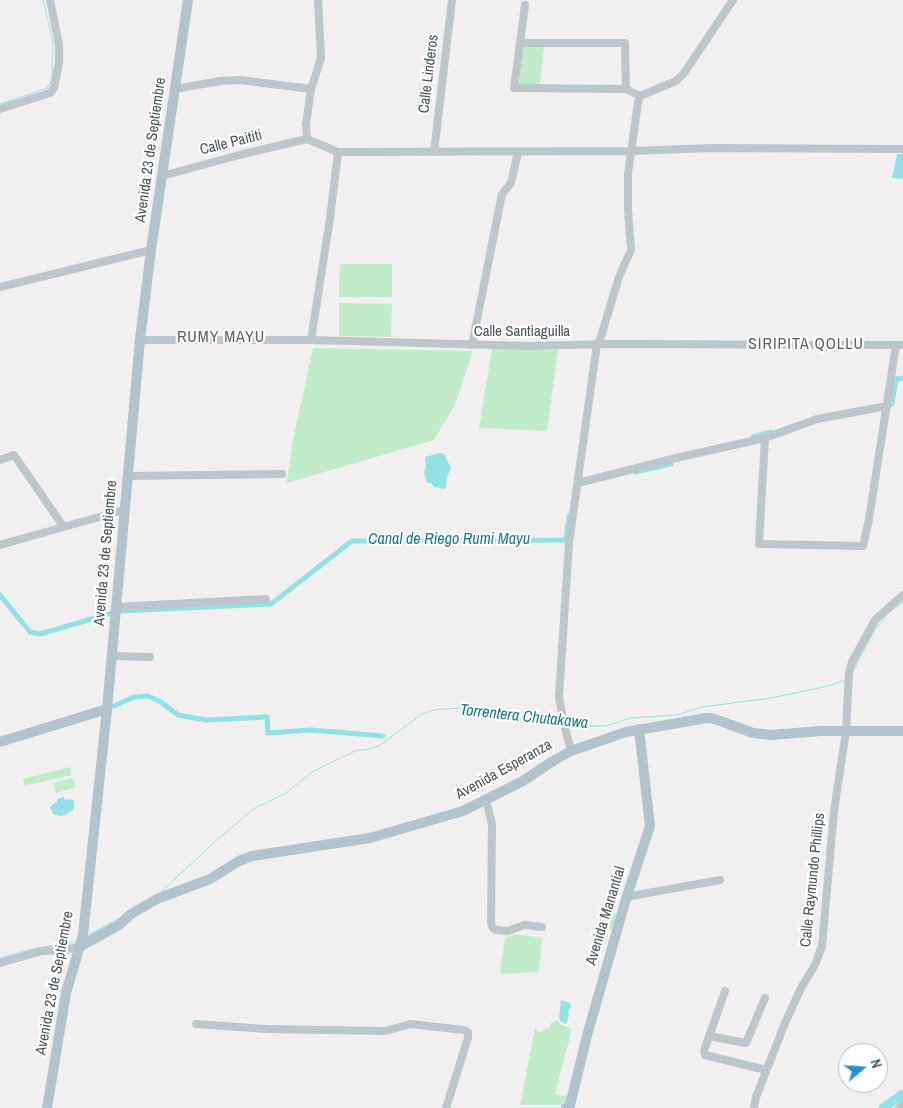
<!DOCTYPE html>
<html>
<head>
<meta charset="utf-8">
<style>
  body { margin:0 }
  #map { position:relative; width:903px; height:1108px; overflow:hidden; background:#f1eff0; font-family:"Archivo Narrow",sans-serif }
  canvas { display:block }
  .north { position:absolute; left:838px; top:1043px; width:50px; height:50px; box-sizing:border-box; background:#fff; border:1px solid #b6bbbd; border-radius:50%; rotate:72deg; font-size:14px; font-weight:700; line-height:20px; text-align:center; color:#49555b }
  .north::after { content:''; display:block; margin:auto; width:18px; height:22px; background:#278fd3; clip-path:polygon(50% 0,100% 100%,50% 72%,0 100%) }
</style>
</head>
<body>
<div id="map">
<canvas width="903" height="1108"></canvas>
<div class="north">N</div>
</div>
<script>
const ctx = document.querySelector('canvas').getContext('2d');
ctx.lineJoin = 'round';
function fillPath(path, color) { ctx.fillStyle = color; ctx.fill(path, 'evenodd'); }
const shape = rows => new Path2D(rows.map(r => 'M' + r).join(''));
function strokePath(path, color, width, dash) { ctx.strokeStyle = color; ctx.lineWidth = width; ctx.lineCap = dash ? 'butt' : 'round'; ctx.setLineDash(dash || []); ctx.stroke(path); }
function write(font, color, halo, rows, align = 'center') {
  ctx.font = font + ' "Archivo Narrow",sans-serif'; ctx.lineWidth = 4.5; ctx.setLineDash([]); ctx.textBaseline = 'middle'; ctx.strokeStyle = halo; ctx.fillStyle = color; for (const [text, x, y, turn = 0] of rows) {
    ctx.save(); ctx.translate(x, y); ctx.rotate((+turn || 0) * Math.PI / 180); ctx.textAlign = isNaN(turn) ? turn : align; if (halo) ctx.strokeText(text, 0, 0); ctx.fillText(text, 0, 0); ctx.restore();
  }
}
const green = shape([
  [526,46,544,46,540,85,519,85,517,83,523,47],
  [340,264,392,264,392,297,339,297],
  [339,303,392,304,391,337,339,336],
  [313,348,473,351,455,405,434,440,287,483,292,444],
  [492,349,558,350,547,431,479,428],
  [70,767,71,775,25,786,23,779],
  [73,778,76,787,56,793,53,783],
  [608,912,619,914,614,930,601,927,604,918],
  [514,934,542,938,539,972,500,974,505,939],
  [558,1020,560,1024,572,1029,555,1094,567,1096,565,1102,561,1105,520,1105,535,1029,540,1032,550,1027,551,1023]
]);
const water = shape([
  [897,154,903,154,903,179,892,178],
  [440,453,444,454,451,468,447,477,446,487,444,489,434,487,431,483,427,483,424,472,426,467,425,457],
  [64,797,65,800,71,799,74,801,74,809,66,815,60,816,53,814,50,807,52,805,57,802,57,799],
  [561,1000,570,1003,571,1007,568,1011,569,1015,566,1024,561,1022,559,1018]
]);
const stream = shape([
  [0,104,47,88,50,84,52,78,53,42,43,0],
  [889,612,903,602],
  [853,671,874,631,887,615],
  [567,723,588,726,606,726,631,718,677,715,702,707,771,698,828,686,845,680],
  [161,892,219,838,255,808,286,793,312,772,357,750,365,750,379,746,422,714,434,710,460,708,471,715,561,722],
  [88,935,120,918],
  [0,958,37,948,75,942]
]);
const canal = shape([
  [892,404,896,379,903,378],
  [753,437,771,432],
  [635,472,671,464],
  [0,595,30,632,40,634,112,613],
  [122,611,271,604,352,541,566,540,569,516],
  [114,706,134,697,148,696,161,702,178,715,206,720,267,717,268,733,311,730,383,736]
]);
const river = shape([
  [883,1108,903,1094]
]);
const minor = shape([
  [525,5,514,88,626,89,640,96],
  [520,43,625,43,626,89],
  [175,89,220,81,240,80,311,89],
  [0,109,50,93,54,88,59,63,59,44,50,0],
  [307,139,338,152,632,151,712,148,903,149],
  [307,139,306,124,311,89,321,58,318,0],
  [434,152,452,0],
  [162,176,243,154,307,139],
  [0,287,151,250],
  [140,340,311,340,531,346,606,344,903,345],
  [311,340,330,218,338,152],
  [472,345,502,194,511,183,518,152],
  [765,438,759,544,863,546,869,519,896,345],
  [0,460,14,455,63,526],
  [128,476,282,474],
  [578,483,676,458,765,438,817,419,887,406],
  [0,545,124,510],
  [116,607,266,599],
  [111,656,150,657],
  [571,751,563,720,559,696,569,543,597,344,600,340,619,277,631,250,628,210,628,174,638,102,640,96,676,81,684,73,733,0],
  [486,800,492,824,491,922,492,927,496,930,508,931,524,925,542,927],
  [626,899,631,896,720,880],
  [0,963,42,951,62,950,79,947],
  [725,991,704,1051,705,1055,766,1070],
  [196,1024,266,1029,386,1031,410,1024,464,1030,468,1032,468,1038,446,1108],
  [709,1036,746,1043,765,998],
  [754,1108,756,1097,785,1023,801,988,815,965,822,946,834,811,846,731,849,673,852,662,875,620,903,595],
  [899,1108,903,1104]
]);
const major = shape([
  [0,742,107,709],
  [79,947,119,925,131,914,157,899,210,879,239,861,252,856,370,838,463,811,523,781,553,761,571,751,626,732,707,718,715,719,753,733,771,735,821,731,903,731],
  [47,1108,66,993,83,935,107,709,140,340,151,250,188,0],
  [566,1108,570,1105,588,1032,626,899,650,826,639,729]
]);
const streetNames = [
  ["Calle Linderos",429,74,-83],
  ["Calle Paititi",231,143,-14],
  ["Avenida 23 de Septiembre",151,150,-82],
  ["Calle Santiaguilla",522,332],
  ["Avenida 23 de Septiembre",106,553,-85],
  ["Avenida Esperanza",504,770,-29],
  ["Calle Raymundo Phillips",813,880,-84],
  ["Avenida Manantial",606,916,-73],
  ["Avenida 23 de Septiembre",55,983,-79]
];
const neighbourhoodNames = [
  ["RUMY MAYU",221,338],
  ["SIRIPITA QOLLU",806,345]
];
const waterNames = [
  ["Canal de Riego Rumi Mayu",449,540],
  ["Torrentera Chutakawa",524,717,6]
];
fillPath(green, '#c1ecca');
fillPath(water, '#92e2e5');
strokePath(stream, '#92e2e5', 1);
strokePath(canal, '#92e2e5', 5);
strokePath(river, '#92e2e5', 9);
strokePath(minor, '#bcc6cb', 8);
strokePath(major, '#b1c3cc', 10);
write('15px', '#49555b', '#fff', streetNames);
ctx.letterSpacing = '1px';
write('16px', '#5c6163', '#fff', neighbourhoodNames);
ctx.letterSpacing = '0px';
write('italic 16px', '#177e83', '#fff', waterNames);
</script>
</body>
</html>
